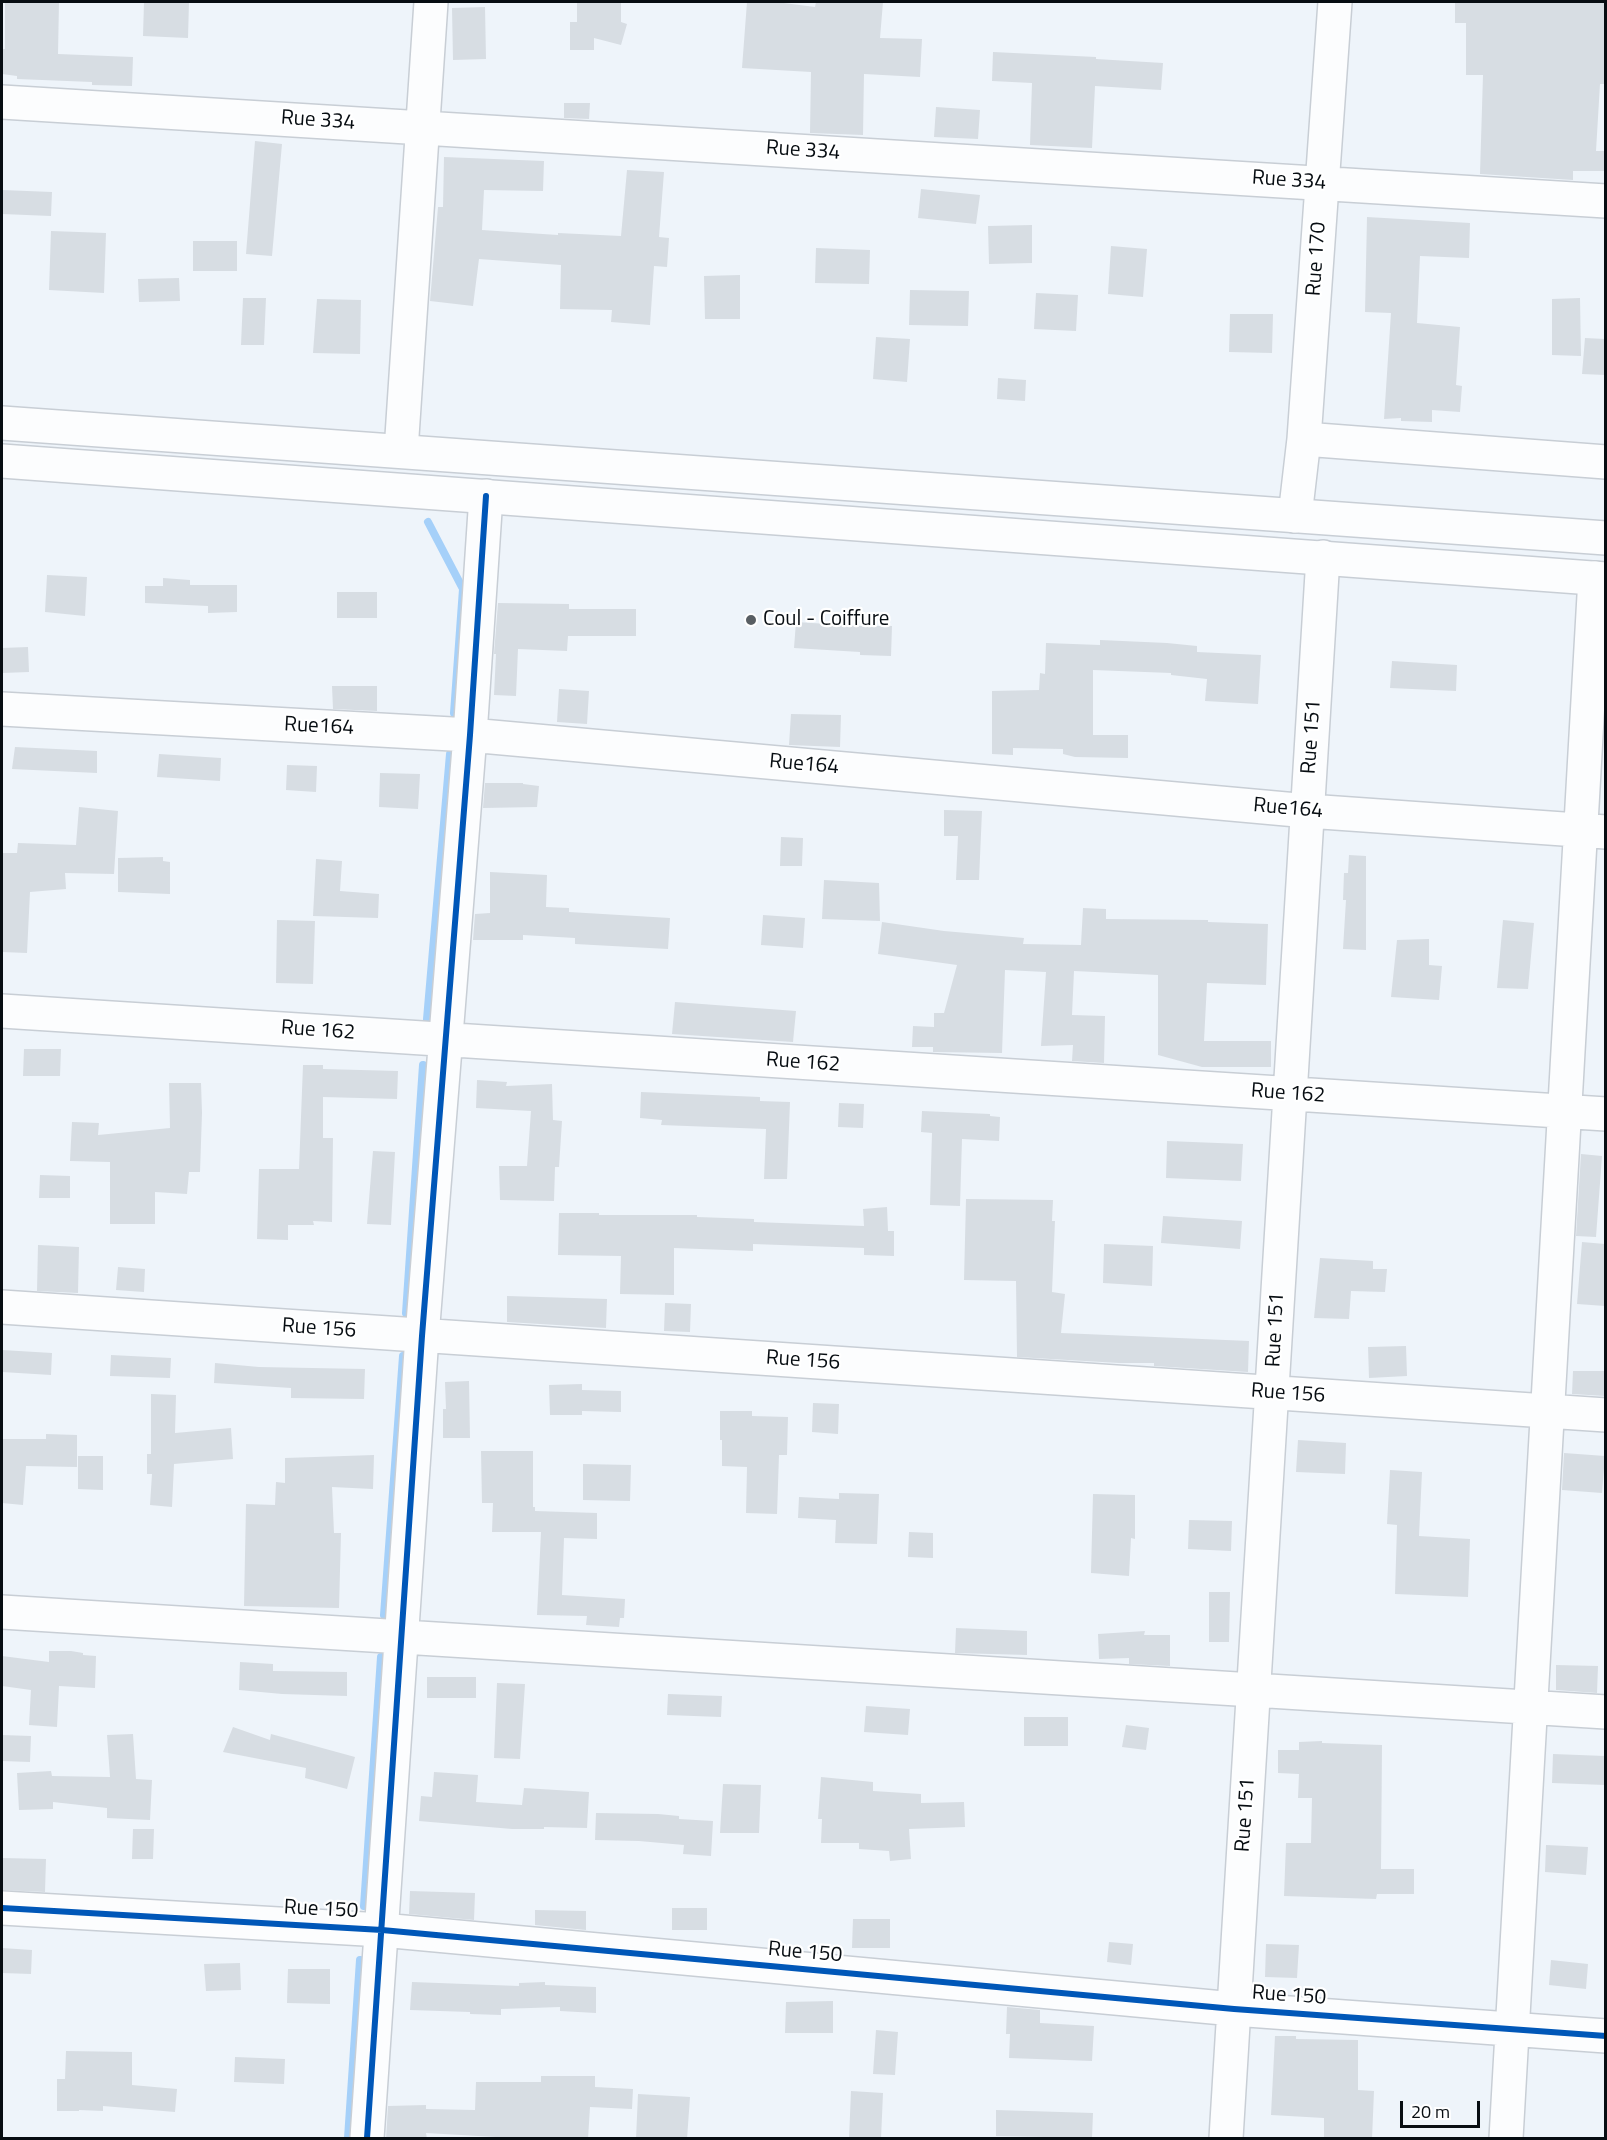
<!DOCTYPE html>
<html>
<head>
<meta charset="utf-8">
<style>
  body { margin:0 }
  #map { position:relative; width:1607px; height:2140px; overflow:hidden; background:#eef4fa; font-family:"Titillium Web",sans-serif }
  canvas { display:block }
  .frame { position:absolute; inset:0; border:3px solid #070d12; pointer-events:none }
  .scale { position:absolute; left:1400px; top:2101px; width:80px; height:27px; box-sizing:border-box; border:3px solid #070d12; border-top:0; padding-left:8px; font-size:18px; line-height:21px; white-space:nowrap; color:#070d12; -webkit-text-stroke:4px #fff; paint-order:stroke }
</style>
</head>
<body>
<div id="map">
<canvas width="1607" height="2140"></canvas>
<div class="frame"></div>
<div class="scale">20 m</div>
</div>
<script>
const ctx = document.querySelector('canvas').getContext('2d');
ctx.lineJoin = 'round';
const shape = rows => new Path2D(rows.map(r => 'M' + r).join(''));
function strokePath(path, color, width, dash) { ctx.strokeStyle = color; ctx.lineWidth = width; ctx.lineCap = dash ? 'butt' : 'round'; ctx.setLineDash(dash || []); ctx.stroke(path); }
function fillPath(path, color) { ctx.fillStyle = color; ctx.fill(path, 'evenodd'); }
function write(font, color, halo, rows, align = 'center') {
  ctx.font = font + ' "Titillium Web",sans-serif'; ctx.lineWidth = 4.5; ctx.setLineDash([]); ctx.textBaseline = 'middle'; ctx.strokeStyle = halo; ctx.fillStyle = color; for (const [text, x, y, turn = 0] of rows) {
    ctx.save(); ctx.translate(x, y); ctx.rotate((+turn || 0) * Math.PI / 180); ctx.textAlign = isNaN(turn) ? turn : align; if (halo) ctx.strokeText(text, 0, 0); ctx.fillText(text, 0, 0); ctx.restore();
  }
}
const stream = shape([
  [428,522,463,589,454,713],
  [427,1019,450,754],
  [406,1313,423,1065],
  [384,1615,403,1356],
  [364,1906,381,1657],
  [348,2138,360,1960]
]);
const building = shape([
  [5,2,59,2,58,54,133,57,132,86,92,85,92,82,17,79,17,76,2,74,2,49,5,49],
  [144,2,189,2,188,38,143,36],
  [577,2,621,2,621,22,627,24,621,45,594,38,594,50,570,50,570,22,577,22],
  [747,2,776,2,815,7,816,2,883,2,880,38,922,39,920,77,864,74,863,135,810,133,811,72,742,68],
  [1455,2,1605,2,1605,84,1600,84,1596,151,1605,151,1605,171,1573,171,1573,180,1480,174,1483,75,1466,75,1466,23,1455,23],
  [485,7,486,59,453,60,452,8],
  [993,52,1096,57,1096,59,1163,63,1161,90,1095,86,1092,148,1030,145,1032,83,992,81],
  [564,103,590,103,589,119,564,118],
  [936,107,980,110,978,139,934,137],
  [255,141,282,144,272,256,246,254],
  [444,157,544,161,543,191,484,190,482,230,558,235,558,233,621,236,627,170,664,172,659,237,669,238,667,267,654,266,650,325,611,322,612,310,560,309,561,265,479,259,473,306,430,301,438,207,443,207],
  [921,189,980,195,976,224,918,218],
  [2,190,52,192,51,216,2,214],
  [1367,217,1470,223,1469,258,1420,256,1417,323,1460,327,1456,385,1462,386,1460,412,1432,410,1432,422,1401,421,1401,418,1384,419,1391,313,1365,312],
  [1032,225,1032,263,989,264,988,226],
  [51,231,106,233,104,293,49,290],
  [193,241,237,241,237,271,193,271],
  [1111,246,1147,249,1143,297,1108,294],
  [816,248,870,250,869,284,815,283],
  [740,275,740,319,705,319,704,276],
  [179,278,180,301,139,302,138,279],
  [910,290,969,291,968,326,909,325],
  [1036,293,1078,295,1076,331,1034,329],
  [243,298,266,298,264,345,241,345],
  [1580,298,1581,356,1552,355,1552,299],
  [317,299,361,300,360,354,313,353],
  [1230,314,1273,314,1272,353,1229,352],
  [876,337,910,339,907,382,873,379],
  [1585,338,1605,339,1605,375,1582,374],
  [998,378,1026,380,1025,401,997,399],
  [47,575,87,577,85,616,45,612],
  [163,578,190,580,190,585,237,585,237,612,208,613,208,606,145,603,145,586,163,586],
  [337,592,377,592,377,618,337,618],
  [498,603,569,604,569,609,636,609,636,636,568,636,567,651,518,649,516,696,494,695,496,654,494,654],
  [796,622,860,626,892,626,891,656,860,655,860,652,794,648],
  [1100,640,1167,643,1197,646,1197,652,1261,655,1258,704,1205,701,1207,679,1171,675,1171,673,1093,670,1093,735,1128,735,1128,758,1075,757,1063,754,1063,749,1013,748,1013,755,992,754,992,691,1039,690,1040,673,1045,674,1046,643,1100,645],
  [28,647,29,672,2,673,2,648],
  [1392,661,1457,665,1456,691,1390,688],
  [332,686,377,686,377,711,333,709],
  [559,689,589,691,587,724,557,722],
  [791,714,841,715,840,747,789,745],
  [15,747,97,751,97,773,12,769],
  [159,754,221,758,220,781,157,777],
  [287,765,317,766,316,792,286,790],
  [380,773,420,774,418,809,379,807],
  [485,783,523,783,523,784,539,786,537,807,483,808],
  [79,807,118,811,114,874,65,873,66,889,30,892,27,953,2,952,2,853,17,853,18,843,76,845],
  [944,810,982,811,979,880,956,880,958,836,944,836],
  [781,837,803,838,802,866,780,866],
  [1349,855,1366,856,1366,950,1343,949,1346,900,1343,900,1344,873,1348,873],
  [163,857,163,861,170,862,170,894,118,892,118,858],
  [316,859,342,861,340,891,379,894,378,918,313,916],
  [490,872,547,875,546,907,569,908,569,912,670,918,668,949,575,944,575,938,523,935,523,940,473,940,475,914,490,913],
  [824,880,879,883,880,921,822,919],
  [1083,908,1106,909,1106,919,1208,920,1208,922,1268,924,1266,985,1207,983,1204,1041,1271,1041,1271,1067,1202,1067,1158,1055,1158,975,1074,971,1072,1015,1105,1016,1104,1063,1072,1061,1073,1045,1041,1046,1046,972,1005,970,1002,1053,933,1052,933,1047,912,1047,913,1026,934,1027,934,1013,944,1013,957,965,878,954,882,922,944,931,1024,938,1023,944,1081,945],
  [763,915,805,918,803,948,761,945],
  [277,920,315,921,313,984,276,983],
  [1503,920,1534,923,1528,989,1497,988],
  [1429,939,1429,965,1442,966,1439,1000,1391,997,1397,940],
  [675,1002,796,1011,793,1042,672,1034],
  [24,1049,61,1049,60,1076,23,1076],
  [303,1065,323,1065,323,1069,398,1071,397,1099,323,1097,323,1138,333,1138,332,1222,313,1221,314,1225,288,1225,288,1240,257,1239,259,1169,299,1169],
  [477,1080,507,1082,506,1086,552,1084,553,1120,562,1121,559,1167,555,1167,554,1201,500,1200,499,1166,527,1166,531,1111,476,1108],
  [169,1083,201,1083,202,1113,200,1172,189,1172,187,1194,155,1192,155,1224,110,1224,110,1162,70,1161,72,1122,99,1123,98,1135,170,1128],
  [641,1092,760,1097,760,1101,790,1102,787,1179,764,1179,766,1129,661,1125,662,1120,640,1118],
  [839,1103,864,1104,863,1128,838,1127],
  [922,1111,990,1114,990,1116,1000,1117,999,1141,962,1139,960,1206,930,1205,932,1133,921,1132],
  [1167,1141,1243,1144,1241,1181,1166,1178],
  [373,1151,395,1152,391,1225,367,1224],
  [1581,1154,1602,1156,1596,1237,1576,1236],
  [40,1175,70,1176,70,1198,39,1198],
  [966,1199,1053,1200,1052,1221,1055,1221,1052,1292,1065,1294,1061,1333,1249,1341,1248,1372,1154,1366,1154,1363,1119,1363,1017,1357,1016,1281,964,1280],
  [887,1207,888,1231,894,1231,894,1256,864,1255,864,1248,753,1244,753,1251,674,1248,674,1295,620,1294,621,1256,558,1255,559,1213,599,1213,599,1215,697,1215,697,1217,754,1219,754,1222,864,1226,863,1209],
  [1163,1216,1242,1221,1240,1249,1161,1243],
  [1582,1242,1605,1244,1605,1306,1577,1304],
  [1104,1244,1153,1246,1152,1286,1103,1283],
  [38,1245,79,1247,78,1293,37,1291],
  [1320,1258,1373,1261,1373,1269,1387,1269,1385,1292,1351,1291,1349,1319,1314,1318],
  [118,1267,145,1269,144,1292,116,1290],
  [507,1296,607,1299,606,1328,507,1322],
  [665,1303,691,1304,690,1332,664,1331],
  [1406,1346,1407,1376,1369,1378,1368,1347],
  [2,1350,52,1353,51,1375,2,1372],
  [111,1355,171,1358,170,1378,110,1376],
  [215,1363,259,1367,365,1369,364,1399,291,1398,291,1388,214,1383],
  [1573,1371,1605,1371,1605,1396,1572,1394],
  [469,1381,470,1438,443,1438,443,1409,446,1409,445,1382],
  [582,1384,582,1390,621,1391,621,1412,582,1411,582,1415,550,1415,549,1385],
  [151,1394,176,1395,175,1433,231,1428,233,1459,174,1464,172,1507,150,1505,152,1474,147,1474,147,1454,151,1454],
  [813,1403,839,1404,838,1434,812,1432],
  [720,1411,752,1411,752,1416,788,1417,787,1455,779,1455,777,1514,746,1513,747,1467,722,1466,722,1440,720,1440],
  [46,1434,77,1435,77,1467,26,1466,23,1505,2,1503,2,1439,46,1439],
  [1298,1440,1346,1443,1345,1474,1296,1472],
  [481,1451,533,1451,533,1507,535,1507,535,1511,597,1513,597,1539,564,1538,562,1595,625,1599,624,1618,620,1618,619,1627,586,1625,587,1616,537,1615,541,1532,492,1532,493,1503,482,1503],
  [1564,1453,1605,1456,1602,1493,1562,1490],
  [374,1455,373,1489,332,1487,334,1533,341,1533,339,1608,244,1606,246,1504,275,1505,276,1482,285,1483,285,1458],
  [78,1456,103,1456,103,1490,78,1489],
  [583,1464,631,1465,630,1501,583,1500],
  [1390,1470,1422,1472,1419,1536,1470,1539,1468,1597,1395,1594,1397,1525,1387,1524],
  [839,1493,879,1494,877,1544,835,1543,836,1520,798,1518,799,1497,839,1499],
  [1093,1494,1135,1495,1135,1539,1131,1538,1129,1576,1091,1573],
  [1189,1520,1232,1521,1231,1551,1188,1549],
  [909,1532,933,1533,933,1558,908,1557],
  [1209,1592,1230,1592,1229,1642,1209,1642],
  [956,1628,1027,1631,1027,1655,955,1653],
  [1145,1631,1144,1635,1170,1635,1170,1666,1129,1664,1129,1658,1099,1659,1098,1634],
  [49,1651,71,1651,83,1653,83,1655,96,1656,95,1688,59,1686,57,1727,29,1725,31,1690,2,1686,2,1656,49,1662],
  [240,1662,273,1664,273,1671,347,1672,347,1696,282,1694,239,1690],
  [1556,1665,1598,1666,1597,1693,1556,1690],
  [427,1677,476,1677,476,1698,427,1698],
  [497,1683,525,1684,520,1759,494,1758],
  [668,1694,722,1696,721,1717,667,1715],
  [866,1706,910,1709,908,1735,864,1732],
  [1024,1717,1068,1717,1068,1746,1024,1746],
  [1126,1725,1149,1728,1146,1750,1122,1747],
  [233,1727,270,1740,271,1734,355,1757,347,1789,305,1778,306,1768,223,1752],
  [133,1734,136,1779,152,1780,150,1820,107,1818,107,1808,53,1802,53,1809,19,1810,17,1773,51,1771,52,1776,110,1777,107,1735],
  [2,1735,31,1736,30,1762,2,1761],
  [1322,1741,1322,1743,1382,1745,1381,1869,1414,1869,1414,1894,1377,1894,1376,1899,1284,1896,1286,1843,1311,1843,1312,1798,1298,1798,1299,1774,1278,1773,1278,1750,1299,1750,1299,1742],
  [1553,1754,1605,1756,1605,1785,1552,1783],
  [434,1772,478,1775,476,1802,522,1805,524,1788,589,1792,587,1828,544,1827,544,1829,512,1829,419,1821,421,1796,432,1797],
  [821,1777,873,1782,873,1791,921,1794,921,1803,964,1802,965,1827,909,1829,911,1859,890,1861,889,1851,859,1849,859,1843,821,1843,822,1819,818,1819],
  [723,1784,761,1785,759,1833,720,1833],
  [596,1813,658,1814,679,1816,679,1819,713,1821,711,1856,683,1854,684,1845,639,1841,595,1840],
  [133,1829,154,1829,153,1859,132,1859],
  [1546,1845,1588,1847,1586,1875,1545,1872],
  [2,1858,46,1859,45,1892,2,1890],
  [410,1891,475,1893,474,1920,409,1914],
  [672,1908,707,1908,707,1930,672,1930],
  [535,1910,586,1911,586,1930,535,1925],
  [853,1919,890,1919,890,1948,852,1948],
  [1109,1942,1133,1944,1131,1965,1107,1962],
  [1266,1944,1299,1945,1297,1978,1265,1977],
  [2,1948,32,1950,31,1974,2,1973],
  [1551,1960,1588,1964,1586,1989,1549,1985],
  [240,1963,241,1990,206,1991,204,1964],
  [288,1969,330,1969,330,2004,287,2003],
  [412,1982,519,1986,519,1983,545,1982,545,1985,596,1987,596,2013,560,2011,560,2007,501,2009,501,2015,470,2014,470,2012,410,2010],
  [833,2001,833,2033,785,2033,786,2002],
  [1007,2007,1040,2010,1040,2023,1094,2026,1092,2061,1009,2058,1010,2034,1006,2034],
  [876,2030,898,2032,895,2075,873,2074],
  [1275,2036,1296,2036,1296,2039,1358,2040,1358,2090,1374,2091,1372,2139,1324,2139,1324,2118,1271,2115],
  [66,2051,132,2052,132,2085,177,2089,175,2112,103,2106,103,2111,79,2110,79,2111,57,2111,57,2079,65,2079],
  [235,2057,285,2059,284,2084,234,2082],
  [541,2076,595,2076,595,2087,633,2089,632,2109,590,2107,588,2139,496,2139,496,2137,426,2133,427,2139,386,2139,388,2106,426,2105,426,2109,475,2110,476,2082,541,2082],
  [851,2091,883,2093,881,2139,849,2139],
  [638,2094,690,2097,687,2139,636,2139],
  [996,2110,1093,2113,1092,2138,996,2136]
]);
const minor = shape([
  [2,102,1606,201],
  [1304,439,1606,462],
  [401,451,431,2],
  [1295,516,1304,439,1335,2],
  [2,709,470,735,1308,811,1606,832],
  [2,1011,1606,1114],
  [2,1307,1606,1415],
  [2,1612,1606,1712],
  [2,1908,382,1930,1234,2009,1606,2036],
  [367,2138,422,1336,470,735,486,496],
  [1226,2138,1323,557],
  [1506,2138,1595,578]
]);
const major = shape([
  [2,423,1606,538],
  [2,461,1606,579]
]);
const cycleway = shape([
  [2,1908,382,1930,1234,2009,1606,2036],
  [367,2138,422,1336,470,735,486,496]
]);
const markers = [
  [751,620,6,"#585e63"]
];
const streetNames = [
  ["Rue 334",318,121,4],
  ["Rue 334",803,151,4],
  ["Rue 334",1289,181,4],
  ["Rue 170",1317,259,-86],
  ["Rue164",319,727,3],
  ["Rue 151",1312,737,-86],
  ["Rue164",804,765,5],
  ["Rue164",1288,809,5],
  ["Rue 162",318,1031,4],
  ["Rue 162",803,1063,4],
  ["Rue 162",1288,1094,4],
  ["Rue 156",319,1329,4],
  ["Rue 151",1276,1330,-87],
  ["Rue 156",803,1361,4],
  ["Rue 156",1288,1394,4],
  ["Rue 151",1246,1815,-86],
  ["Rue 150",321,1910,3],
  ["Rue 150",805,1953,5],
  ["Rue 150",1289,1996,4]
];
const poiNames = [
  ["Coul - Coiffure",763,620]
];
strokePath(stream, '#a5d0f9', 8);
fillPath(building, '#d7dde3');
strokePath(minor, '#c8ced5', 36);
strokePath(major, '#c8ced5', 36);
strokePath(minor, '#fcfdfe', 33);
strokePath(major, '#fcfdfe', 33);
strokePath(cycleway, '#0057b8', 6);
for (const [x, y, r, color] of markers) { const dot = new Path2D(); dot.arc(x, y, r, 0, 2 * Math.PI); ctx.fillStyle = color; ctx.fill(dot); strokePath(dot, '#fff', 2); }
write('21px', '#070d12', '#fff', streetNames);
write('21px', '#070d12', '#fff', poiNames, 'left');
</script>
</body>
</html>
